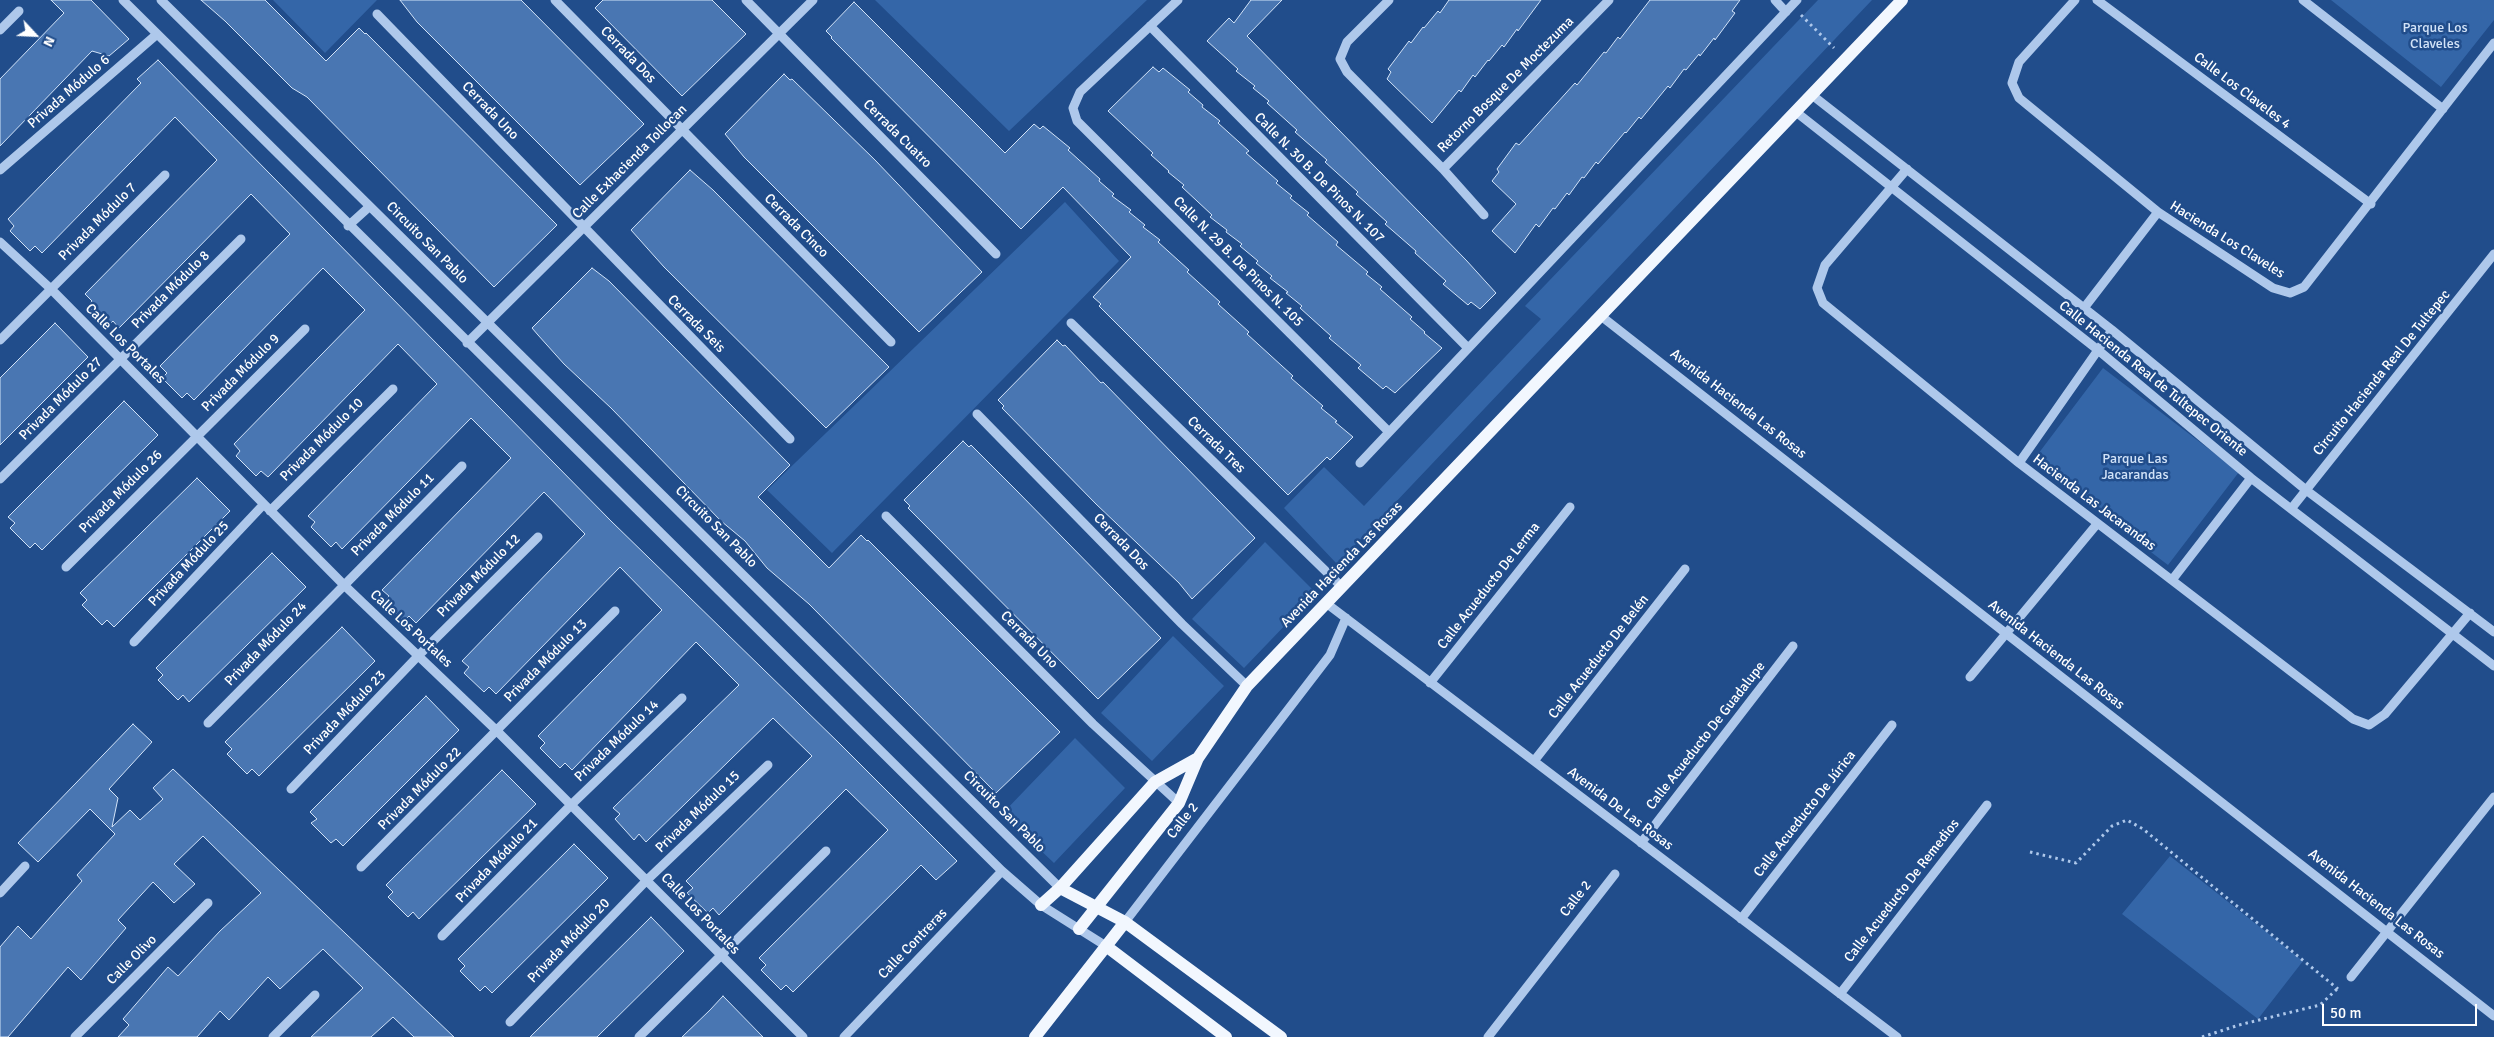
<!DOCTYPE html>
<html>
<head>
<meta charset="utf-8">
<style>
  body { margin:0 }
  #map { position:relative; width:2494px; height:1037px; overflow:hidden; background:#214d8b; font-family:Signika,sans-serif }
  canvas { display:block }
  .north { position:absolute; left:10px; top:10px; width:50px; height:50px; -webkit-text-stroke:4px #214d8b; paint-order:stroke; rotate:115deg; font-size:14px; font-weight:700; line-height:20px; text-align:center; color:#fff }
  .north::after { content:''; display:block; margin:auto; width:18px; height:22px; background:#fff; clip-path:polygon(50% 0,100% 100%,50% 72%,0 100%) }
  .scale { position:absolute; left:2322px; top:1004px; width:155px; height:22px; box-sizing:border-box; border:2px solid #fff; border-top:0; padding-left:6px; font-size:15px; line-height:18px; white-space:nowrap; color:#fff; -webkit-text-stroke:4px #214d8b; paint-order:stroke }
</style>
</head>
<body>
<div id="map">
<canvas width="2494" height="1037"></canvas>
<div class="north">N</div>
<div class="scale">50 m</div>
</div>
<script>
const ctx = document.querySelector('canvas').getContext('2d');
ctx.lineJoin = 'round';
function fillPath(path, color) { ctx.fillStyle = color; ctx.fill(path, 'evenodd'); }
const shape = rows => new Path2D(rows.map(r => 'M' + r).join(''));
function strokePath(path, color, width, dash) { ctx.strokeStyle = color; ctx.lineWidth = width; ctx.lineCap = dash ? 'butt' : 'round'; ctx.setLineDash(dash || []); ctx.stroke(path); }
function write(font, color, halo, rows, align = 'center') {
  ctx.font = font + ' Signika,sans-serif'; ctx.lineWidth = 5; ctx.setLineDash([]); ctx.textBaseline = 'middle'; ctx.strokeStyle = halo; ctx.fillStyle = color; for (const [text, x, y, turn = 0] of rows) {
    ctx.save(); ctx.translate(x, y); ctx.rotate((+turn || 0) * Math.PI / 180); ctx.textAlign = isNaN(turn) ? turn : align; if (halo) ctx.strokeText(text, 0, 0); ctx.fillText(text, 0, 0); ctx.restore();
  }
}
const green = shape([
  [273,0,377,0,325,53],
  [875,0,1147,0,1009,131],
  [1818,0,1872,0,1337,564,1284,508,1324,467,1364,506,1541,319,1525,306],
  [2331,0,2494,0,2494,20,2441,87],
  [1065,202,1119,261,832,553,767,490],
  [2103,368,2239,472,2168,565,2032,462],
  [1265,542,1316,593,1244,668,1192,619],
  [1173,636,1224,686,1152,761,1101,713],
  [1075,738,1125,788,1054,863,1002,814],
  [2170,856,2303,961,2258,1019,2122,914]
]);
const building = shape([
  [51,0,91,0,129,39,109,56,92,51,0,146,0,79,64,13,51,0],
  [201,0,265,0,326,61,359,28,365,34,366,33,557,225,494,287,307,97,292,88,225,21,201,0],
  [400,0,521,0,644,124,580,185,417,22,400,0],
  [603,0,712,0,746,34,682,96,595,8,603,0],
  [1251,0,1282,0,1247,36,1466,260,1496,293,1480,309,1471,302,1468,305,1443,284,1446,281,1415,253,1416,251,1385,224,1387,222,1356,194,1358,192,1325,162,1327,160,1295,132,1297,130,1267,103,1269,101,1253,88,1255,86,1236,71,1238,69,1207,41,1229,18,1234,23,1251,0],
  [1449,0,1541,0,1518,31,1517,29,1504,47,1502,45,1489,61,1488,60,1475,77,1473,75,1461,92,1459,90,1432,123,1387,79,1391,72,1388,69,1409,41,1411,43,1423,27,1424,28,1438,11,1440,13,1449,0],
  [1650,0,1740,0,1732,11,1735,13,1715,40,1714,38,1700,56,1699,54,1686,70,1684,69,1670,88,1668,86,1641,119,1639,117,1626,133,1625,132,1598,164,1596,162,1584,178,1582,177,1569,195,1567,193,1555,209,1553,208,1539,227,1536,224,1515,253,1492,231,1516,204,1492,181,1499,172,1497,169,1516,143,1519,145,1575,83,1577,85,1604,52,1606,53,1618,37,1620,39,1650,0],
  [854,2,1005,153,1034,124,1040,129,1043,126,1070,148,1068,150,1100,179,1099,181,1114,194,1112,196,1131,210,1129,212,1145,225,1143,227,1160,240,1158,242,1189,270,1187,272,1220,302,1218,304,1249,332,1247,334,1293,376,1291,378,1323,406,1321,408,1337,421,1335,422,1353,437,1330,460,1327,457,1288,495,1099,306,1101,304,1093,297,1131,257,1063,187,1021,229,831,38,832,37,826,31,854,2],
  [158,60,611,521,839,743,957,861,936,880,921,865,793,992,786,985,781,990,761,970,766,965,759,958,888,830,846,789,719,915,713,908,708,913,687,893,693,888,686,881,812,756,773,718,646,842,639,834,634,840,615,819,620,814,613,808,739,685,696,642,572,770,565,763,560,768,540,748,545,743,538,736,662,610,620,567,496,694,489,687,484,692,464,673,469,667,462,661,585,534,544,492,416,623,409,616,404,621,384,601,389,596,382,590,511,458,471,418,342,549,336,542,331,547,311,527,315,522,308,516,437,384,398,344,268,477,261,471,256,476,236,456,240,451,234,444,365,310,323,268,194,400,187,393,182,398,162,378,167,373,160,366,290,234,253,196,251,194,119,328,113,321,108,326,88,306,92,301,85,294,217,160,175,117,42,253,35,246,30,251,10,231,14,226,8,219,141,83,137,79,158,60],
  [1153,67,1159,72,1163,68,1190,90,1188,92,1203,105,1202,107,1220,121,1218,123,1249,151,1246,153,1278,181,1276,183,1292,196,1290,198,1309,213,1307,215,1338,242,1336,245,1368,272,1366,274,1382,287,1380,289,1412,317,1410,319,1425,332,1424,333,1442,348,1395,393,1386,386,1383,389,1358,368,1361,365,1329,338,1331,336,1300,308,1302,306,1286,293,1288,292,1270,278,1272,276,1256,263,1258,261,1240,246,1242,244,1226,232,1227,230,1210,217,1212,215,1182,187,1184,185,1168,172,1169,171,1151,155,1153,153,1108,111,1153,67],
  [784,74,790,80,792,79,875,160,982,272,919,332,744,157,725,134,784,74],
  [690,170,713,190,889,367,826,428,664,267,631,230,690,170],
  [592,268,609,281,790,465,758,497,829,568,861,535,867,541,868,540,1060,732,996,793,809,604,767,568,745,541,721,521,611,408,564,364,538,335,532,328,592,268],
  [55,323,88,357,0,445,0,378,55,323],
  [1057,340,1063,346,1065,345,1101,383,1103,382,1255,538,1192,599,1179,583,1096,504,1002,408,1004,406,998,400,1057,340],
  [124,401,158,435,42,550,35,543,30,548,10,528,15,523,8,517,124,401],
  [963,441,969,447,971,445,1017,491,1161,638,1098,699,908,508,910,506,904,500,963,441],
  [197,478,230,511,114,627,107,620,102,625,82,605,87,600,80,593,197,478],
  [272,553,306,587,189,702,183,695,178,700,158,680,163,675,156,668,272,553],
  [342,627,375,661,259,776,252,769,247,774,227,754,232,749,225,742,342,627],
  [426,696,459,730,343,846,336,839,331,843,311,823,317,819,310,812,426,696],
  [133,724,152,742,109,789,118,798,112,827,130,810,140,820,163,799,153,788,173,769,454,1037,414,1037,393,1017,371,1037,311,1037,363,988,323,949,280,989,268,977,229,1020,220,1011,197,1037,118,1037,129,1025,123,1019,168,967,178,976,220,931,261,893,203,836,174,864,195,884,174,903,153,882,118,920,126,928,81,980,68,967,8,1037,0,1037,0,947,18,926,31,939,82,881,77,875,115,834,90,809,38,862,18,843,133,724],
  [502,770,536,804,419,919,413,912,408,917,388,897,393,892,386,885,502,770],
  [574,844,608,878,492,993,485,986,480,991,460,971,465,966,458,959,574,844],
  [651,917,684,951,597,1037,530,1037,651,917],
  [723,996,763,1037,682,1037,710,1010,723,996]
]);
const path = shape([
  [1801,15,1834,48],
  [2030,852,2076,863,2112,826,2127,820,2143,829,2338,989],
  [2202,1037,2239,1025,2320,1005,2338,988]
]);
const minor = shape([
  [123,0,1002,871,1041,905,1106,946],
  [161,0,1060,888],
  [555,0,891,342],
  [746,0,996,254],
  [1178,0,1080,92,1073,108,1077,121,1389,432],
  [1389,0,1347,42,1340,59,1347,72,1443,169,1484,215],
  [1775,0,1786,12],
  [2075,0,2019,62,2012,83,2019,98,2158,212,2273,288,2290,293,2304,287,2494,43],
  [2097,0,2371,204],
  [2303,0,2443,109],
  [377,14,790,439],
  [1150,26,1468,348],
  [0,30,19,11],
  [1812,95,2112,330,2306,490,2494,632],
  [1796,112,2098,350,2251,478,2494,666],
  [1443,169,1609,0],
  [1907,169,1825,265,1817,288,1823,303,2019,463,2353,719,2369,725,2385,714,2470,613],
  [0,170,156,35],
  [348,226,369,207],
  [0,242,51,289,343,584,497,731,803,1037],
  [2084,308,2158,212],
  [1601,316,2494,1016],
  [1071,323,1342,587],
  [0,340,165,175],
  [467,343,813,0],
  [977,414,1182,624,1247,686],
  [1360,463,1797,0],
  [2019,463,2112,330],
  [0,479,241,239],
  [2291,509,2494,254],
  [270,511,393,389],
  [886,516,1093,724,1179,803],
  [66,567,305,329],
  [2172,580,2251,478],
  [1326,603,1897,1037],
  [134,642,264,504],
  [1970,677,2097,524],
  [1430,683,1570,507],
  [208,723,462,466],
  [1534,761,1685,569],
  [291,789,419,655,538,537],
  [1641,843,1793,646],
  [361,867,615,611],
  [0,893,25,866],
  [1741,919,1892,725],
  [1125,922,1330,655,1346,618],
  [442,936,571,805,682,698],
  [2351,977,2494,797],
  [1840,994,1987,805],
  [510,1022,647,880,768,765],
  [75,1037,208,903],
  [273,1037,315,995],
  [639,1037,826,851],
  [844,1037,1002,871],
  [1488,1037,1615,874]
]);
const major = shape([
  [1060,888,1125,922,1281,1037],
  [1041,905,1060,888,1155,782,1198,758],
  [1079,929,1179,803,1198,758,1247,686,1902,0],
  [1106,946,1226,1037],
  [1035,1037,1125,922]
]);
const parkNames = [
  ["Parque Los",2435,28],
  ["Claveles",2435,44],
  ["Parque Las",2135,459],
  ["Jacarandas",2135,475]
];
const streetNames = [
  ["Cerrada Dos",628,55,46],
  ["Retorno Bosque De Moctezuma",1506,85,-45],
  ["Calle Los Claveles 4",2242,91,37],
  ["Privada Módulo 6",69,92,-41],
  ["Cerrada Uno",490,111,46],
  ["Cerrada Cuatro",897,134,45],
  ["Calle Exhacienda Tollocan",630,162,-45],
  ["Calle N. 30 B. De Pinos N. 107",1319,178,45],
  ["Privada Módulo 7",98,222,-45],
  ["Cerrada Cinco",796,226,45],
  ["Hacienda Los Claveles",2227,240,32],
  ["Circuito San Pablo",427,243,45],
  ["Calle N. 29 B. De Pinos N. 105",1238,262,45],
  ["Privada Módulo 8",171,290,-45],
  ["Cerrada Seis",696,324,45],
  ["Calle Los Portales",125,344,45],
  ["Privada Módulo 9",241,373,-45],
  ["Circuito Hacienda Real De Tultepec",2382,373,-51],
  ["Calle Hacienda Real de Tultepec Oriente",2153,379,39],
  ["Privada Módulo 27",61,399,-45],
  ["Avenida Hacienda Las Rosas",1738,404,38],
  ["Privada Módulo 10",322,440,-45],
  ["Cerrada Tres",1216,445,44],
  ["Privada Módulo 26",121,492,-45],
  ["Hacienda Las Jacarandas",2094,503,37],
  ["Privada Módulo 11",393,515,-45],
  ["Circuito San Pablo",716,527,45],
  ["Cerrada Dos",1121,542,46],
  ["Privada Módulo 25",189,564,-47],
  ["Avenida Hacienda Las Rosas",1342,565,-46],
  ["Privada Módulo 12",479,576,-45],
  ["Calle Acueducto De Lerma",1489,586,-52],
  ["Calle Los Portales",411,629,43],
  ["Cerrada Uno",1029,640,45],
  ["Privada Módulo 24",266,644,-46],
  ["Avenida Hacienda Las Rosas",2056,655,38],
  ["Calle Acueducto De Belén",1599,657,-52],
  ["Privada Módulo 13",546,661,-45],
  ["Privada Módulo 23",345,713,-46],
  ["Calle Acueducto De Guadalupe",1706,736,-52],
  ["Privada Módulo 14",617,741,-44],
  ["Privada Módulo 22",420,789,-45],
  ["Avenida De Las Rosas",1620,809,37],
  ["Privada Módulo 15",698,812,-44],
  ["Circuito San Pablo",1004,812,45],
  ["Calle Acueducto De Júrica",1805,814,-52],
  ["Calle 2",1183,821,-52],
  ["Privada Módulo 21",497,861,-46],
  ["Calle Acueducto De Remedios",1902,891,-52],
  ["Calle 2",1576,899,-52],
  ["Avenida Hacienda Las Rosas",2376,904,38],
  ["Calle Los Portales",700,914,46],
  ["Privada Módulo 20",569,941,-46],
  ["Calle Contreras",913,944,-46],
  ["Calle Olivo",132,960,-45]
];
fillPath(green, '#3466a8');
fillPath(building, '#4976b2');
strokePath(building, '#d2e3f8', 1);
strokePath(path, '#aec8eb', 3, [2.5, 4]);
strokePath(minor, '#aec8eb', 9);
strokePath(major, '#f2f7fe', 12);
write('14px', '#d2e3f8', '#214d8b', parkNames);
write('14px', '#fff', '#214d8b', streetNames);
</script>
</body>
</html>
